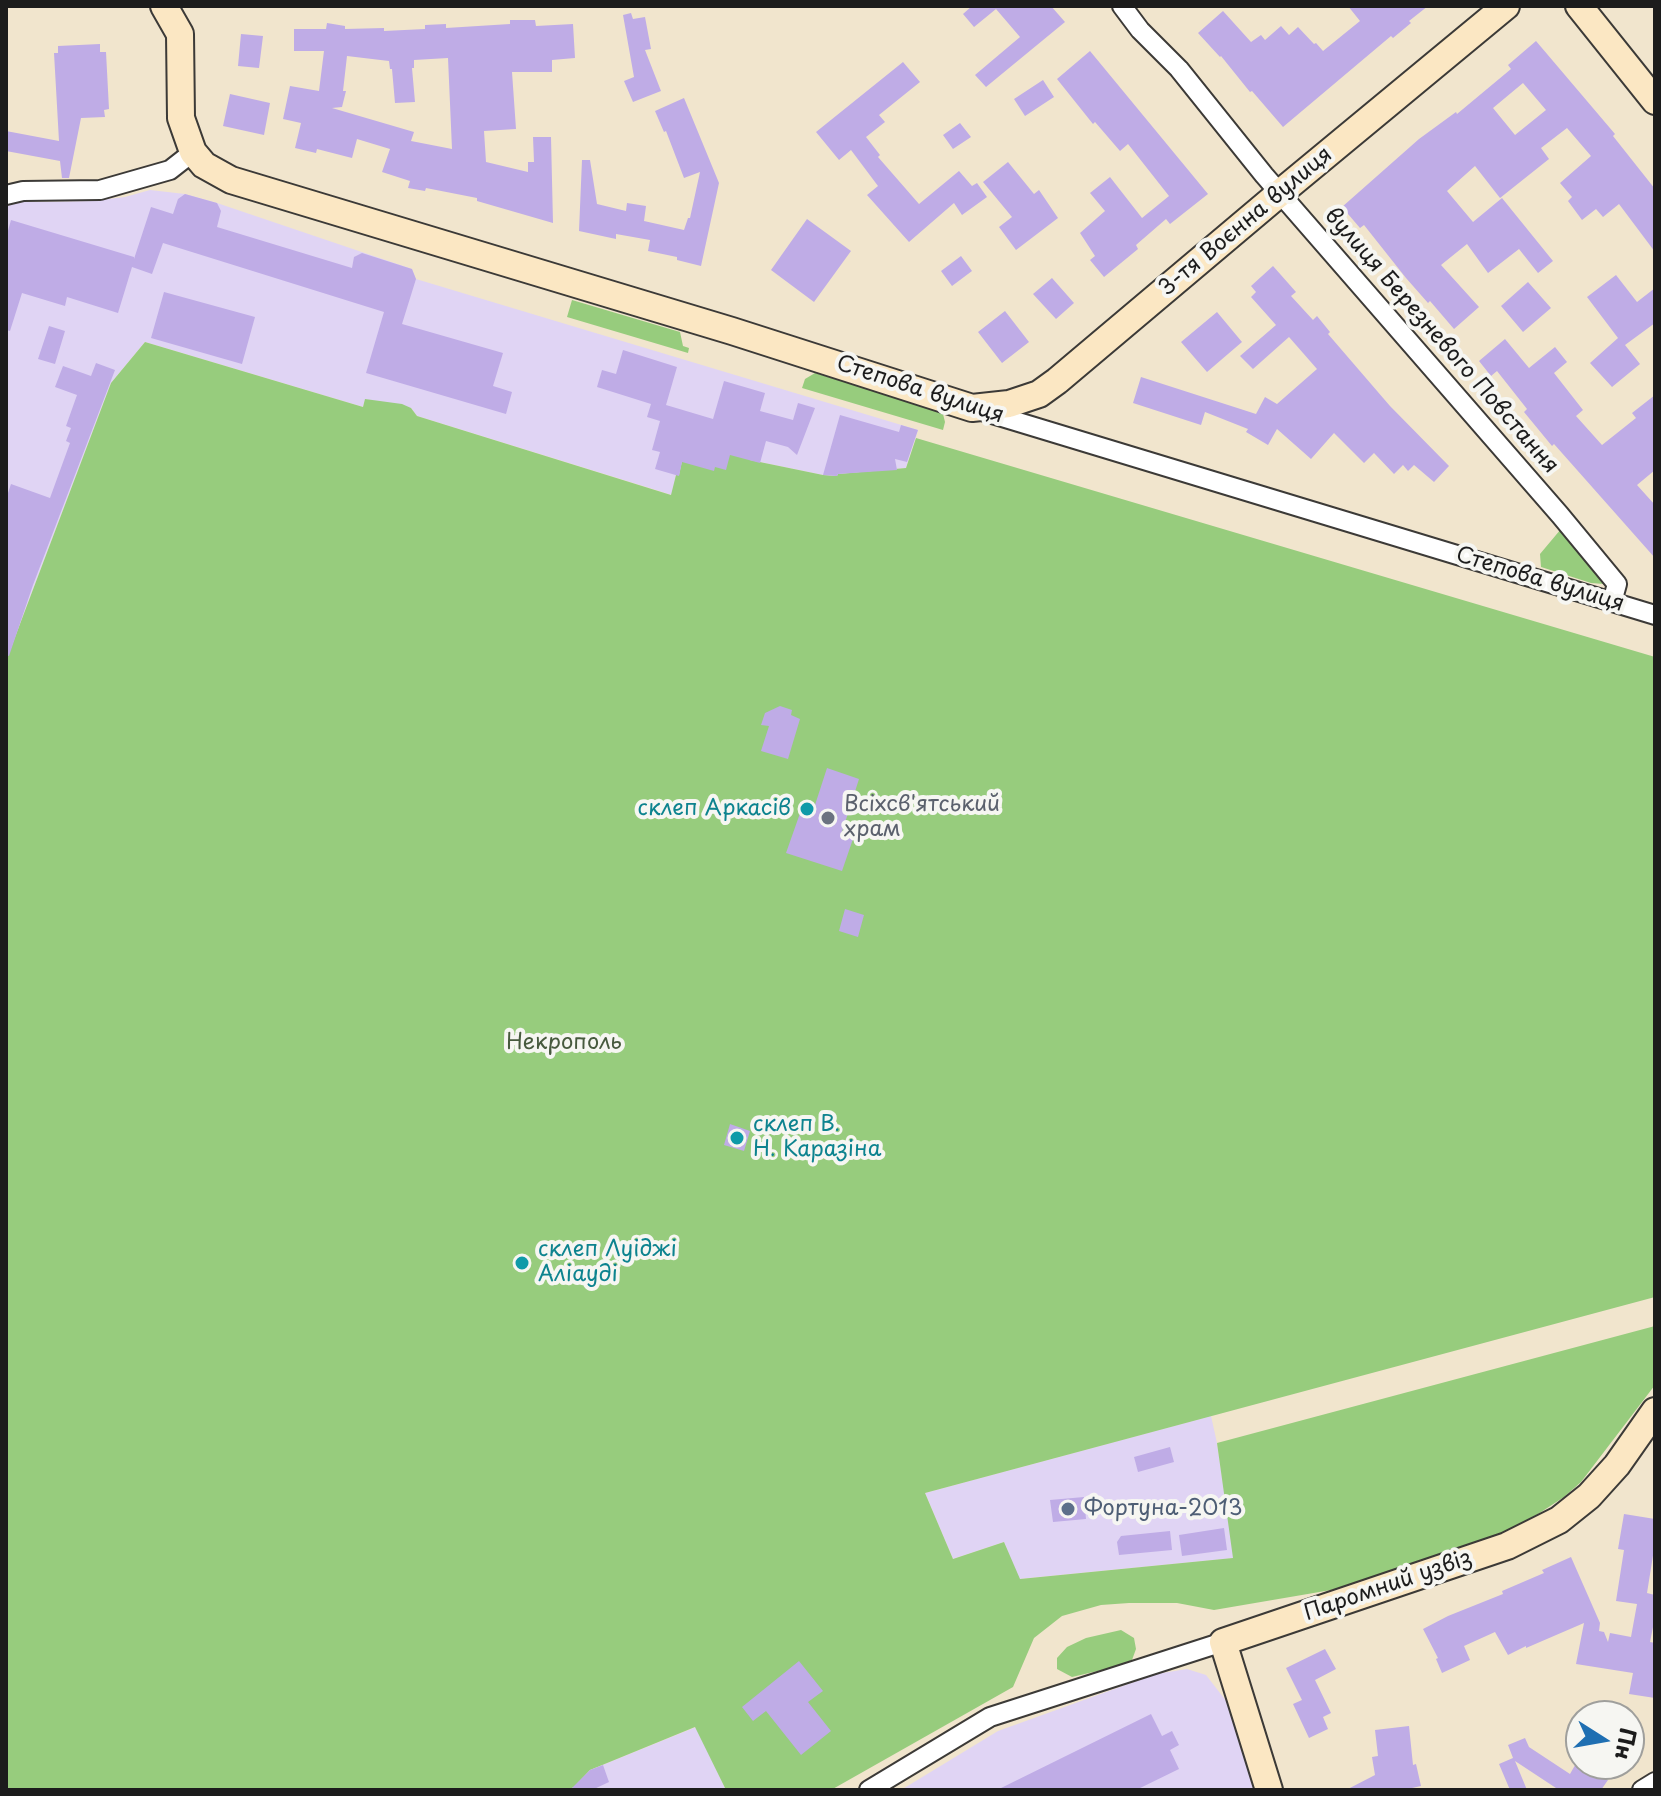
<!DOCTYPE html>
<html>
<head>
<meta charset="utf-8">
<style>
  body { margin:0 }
  #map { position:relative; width:1661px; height:1796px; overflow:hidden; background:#f1e5cd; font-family:"Playpen Sans",sans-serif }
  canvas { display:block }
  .frame { position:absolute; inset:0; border:8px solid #1c1c1c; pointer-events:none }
  .north { position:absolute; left:1565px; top:1700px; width:80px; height:80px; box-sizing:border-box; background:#f6f6f2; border:2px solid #9f9f9c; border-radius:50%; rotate:101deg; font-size:22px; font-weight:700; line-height:32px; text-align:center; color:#1c1c1c }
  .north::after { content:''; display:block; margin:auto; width:28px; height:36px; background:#1f6fb2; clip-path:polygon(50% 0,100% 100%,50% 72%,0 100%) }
</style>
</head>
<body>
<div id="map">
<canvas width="1661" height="1796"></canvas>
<div class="frame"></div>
<div class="north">Пн</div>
</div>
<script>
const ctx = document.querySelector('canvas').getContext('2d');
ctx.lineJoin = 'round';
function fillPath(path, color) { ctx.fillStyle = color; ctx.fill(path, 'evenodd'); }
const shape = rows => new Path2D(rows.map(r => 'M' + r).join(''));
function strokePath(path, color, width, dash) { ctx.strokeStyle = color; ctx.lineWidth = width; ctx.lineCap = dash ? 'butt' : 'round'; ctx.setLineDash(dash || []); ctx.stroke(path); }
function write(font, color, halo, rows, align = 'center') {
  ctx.font = font + ' "Playpen Sans",sans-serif'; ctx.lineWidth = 8; ctx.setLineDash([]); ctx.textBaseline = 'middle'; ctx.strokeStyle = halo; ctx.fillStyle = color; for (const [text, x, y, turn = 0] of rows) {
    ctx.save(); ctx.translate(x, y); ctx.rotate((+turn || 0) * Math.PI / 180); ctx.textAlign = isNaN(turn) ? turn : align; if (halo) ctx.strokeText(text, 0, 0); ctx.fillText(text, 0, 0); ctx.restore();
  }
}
const built = shape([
  [150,190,185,194,217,203,412,269,416,279,918,430,906,468,839,474,837,476,823,475,750,460,676,475,672,495,417,416,411,408,365,400,363,407,145,342,111,383,6,661,6,206,22,202,92,201,125,197],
  [1211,1416,1217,1443,1234,1558,1019,1579,1004,1542,953,1559,925,1493],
  [1187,1669,1206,1675,1227,1702,1260,1790,901,1790,998,1731,1156,1674],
  [696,1727,726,1790,568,1790,574,1787,590,1770]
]);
const green = shape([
  [572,300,680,332,683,346,689,348,688,353,567,317],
  [145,342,363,407,365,399,402,404,411,408,417,416,671,495,676,475,679,475,682,461,715,467,736,433,750,460,823,475,837,476,838,474,906,468,916,438,1655,657,1655,1297,925,1493,953,1559,1004,1542,1020,1579,1233,1558,1217,1443,1655,1326,1655,1385,1581,1482,1564,1497,1538,1514,1481,1544,1337,1589,1214,1610,1177,1603,1129,1603,1101,1605,1062,1616,1034,1638,1013,1687,831,1790,726,1790,695,1727,590,1770,574,1787,568,1790,6,1790,6,661,111,383],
  [815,373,938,410,943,414,945,422,943,430,802,388,805,379],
  [1561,529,1605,579,1604,584,1591,583,1541,567,1540,554],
  [1121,1630,1134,1638,1136,1649,1132,1660,1119,1666,1072,1677,1057,1669,1057,1658,1067,1647,1086,1638]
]);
const building = shape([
  [972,6,1051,6,1065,22,986,87,975,75,1020,37,996,9,974,27,963,14],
  [1348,6,1428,6,1409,21,1411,23,1393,38,1391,36,1283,127,1252,91,1250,92,1221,56,1220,57,1198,33,1223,11,1251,42,1261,35,1265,40,1281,26,1289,35,1298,27,1314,44,1316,43,1323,51,1360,21],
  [631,13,633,19,645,17,651,49,645,50,661,91,633,102,624,81,634,77,623,15],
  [510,20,535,20,536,26,573,24,575,58,552,60,552,72,512,72,516,129,484,131,486,162,528,172,528,162,534,162,533,137,551,137,553,223,477,201,477,198,426,188,425,191,408,188,410,181,382,172,390,149,357,139,352,158,317,149,316,153,295,148,301,123,283,119,290,86,319,91,324,51,294,51,294,29,326,29,327,23,345,26,345,29,384,28,384,31,425,29,425,25,446,24,446,28,510,24],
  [347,56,389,61,390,69,392,69,395,103,415,102,412,68,414,68,414,60,448,58,452,149,411,141,414,132,332,108,342,107,346,91,343,91],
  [241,34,263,36,259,68,238,66],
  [1536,41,1615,134,1613,136,1655,189,1655,252,1619,204,1603,217,1596,209,1582,220,1568,201,1572,197,1560,183,1591,156,1567,128,1541,148,1549,159,1500,198,1475,166,1447,191,1473,222,1502,198,1553,261,1538,273,1519,249,1488,273,1467,244,1441,265,1479,307,1454,329,1430,301,1428,303,1406,278,1364,225,1360,228,1342,207,1419,139,1456,112,1457,114,1511,69,1508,65],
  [1523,83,1546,110,1515,135,1493,108],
  [100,44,100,52,106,52,109,109,104,110,105,117,81,118,69,178,62,178,60,161,6,151,6,131,59,141,54,53,58,53,58,46],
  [1090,51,1208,194,1170,224,1166,219,1136,245,1138,249,1104,277,1090,260,1095,256,1080,233,1105,211,1090,193,1110,177,1142,218,1169,196,1128,144,1120,151,1095,122,1093,124,1057,79],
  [903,62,920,82,879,115,885,122,866,137,880,155,878,157,919,204,959,171,972,186,977,183,987,197,962,215,954,203,909,242,867,195,878,186,851,150,839,160,816,132],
  [1043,80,1054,97,1025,116,1014,99],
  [230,94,270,103,264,135,223,126],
  [684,98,719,183,701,266,677,260,677,257,648,251,650,240,616,234,616,239,579,231,582,160,590,160,597,204,626,211,627,203,646,206,644,221,684,230,688,218,690,218,700,172,684,178,666,131,664,132,655,111],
  [960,123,971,137,953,149,943,135],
  [1008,162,1034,194,1039,190,1058,218,1016,250,999,227,1012,217,983,182],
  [185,194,217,203,221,211,217,227,352,268,354,257,362,253,412,269,416,279,402,324,503,353,493,386,512,392,506,414,366,373,384,312,163,243,152,274,132,267,118,313,67,297,65,306,22,293,10,331,6,330,6,238,11,220,134,257,134,259,151,207,173,214,178,199],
  [807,219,851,251,814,302,771,270],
  [961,256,972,271,952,286,941,271],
  [1273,266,1296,292,1291,296,1313,320,1317,316,1330,332,1328,334,1390,406,1449,466,1434,482,1414,465,1408,471,1403,465,1394,474,1374,453,1364,463,1334,433,1311,459,1277,429,1268,445,1246,432,1248,429,1205,412,1201,425,1133,403,1141,377,1256,414,1265,397,1277,404,1317,369,1289,337,1253,369,1240,356,1276,325,1251,297,1256,292,1251,286],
  [1616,275,1637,302,1655,288,1655,323,1625,345,1640,364,1612,387,1590,363,1618,338,1587,297],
  [1052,278,1074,303,1056,319,1033,294],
  [1528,282,1551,308,1523,332,1501,306],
  [164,292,255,317,242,364,151,338],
  [1005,311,1029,342,1002,363,978,332],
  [1217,312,1242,342,1207,372,1181,342],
  [49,326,65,331,55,364,38,359],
  [1505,339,1529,368,1555,347,1567,362,1554,373,1583,410,1576,416,1602,445,1636,418,1632,413,1655,395,1655,470,1637,485,1655,505,1655,558,1554,444,1552,446,1524,412,1527,409,1497,371,1491,376,1479,361],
  [623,350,677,367,666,405,713,419,724,381,765,393,760,411,793,420,798,403,815,408,797,455,788,447,766,441,760,463,730,455,726,470,715,467,714,471,682,462,679,476,655,469,660,452,652,450,660,421,647,417,651,404,597,387,602,370,616,374],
  [96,363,115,370,33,585,9,656,6,655,6,499,11,484,50,498,70,443,66,441,71,428,66,426,77,395,55,387,63,366,91,376],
  [840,415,899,432,901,425,918,430,907,462,895,459,897,470,838,474,837,476,823,475],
  [780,706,792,710,791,715,800,719,788,759,761,751,769,726,761,725,765,713],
  [827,768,859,779,842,832,854,836,842,871,786,853,804,802,815,805],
  [845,909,864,915,858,937,839,931],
  [730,1124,750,1131,744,1151,724,1145],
  [1170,1447,1174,1462,1138,1472,1134,1457],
  [1084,1497,1086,1519,1053,1522,1050,1500],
  [1624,1514,1655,1519,1655,1543,1647,1593,1655,1595,1655,1617,1650,1642,1655,1643,1655,1698,1629,1694,1633,1673,1576,1664,1584,1623,1526,1648,1526,1646,1508,1655,1495,1632,1464,1646,1470,1660,1442,1673,1436,1659,1438,1658,1423,1629,1448,1616,1503,1594,1502,1591,1544,1573,1542,1570,1571,1557,1600,1623,1599,1631,1604,1632,1608,1642,1610,1633,1631,1637,1637,1604,1616,1601,1624,1550,1618,1549],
  [1224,1528,1227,1550,1182,1556,1179,1535],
  [1170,1531,1172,1550,1119,1555,1117,1542,1121,1536],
  [1325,1649,1336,1669,1315,1680,1331,1713,1323,1717,1328,1729,1309,1738,1293,1704,1302,1700,1286,1668],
  [799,1661,823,1691,808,1702,831,1731,801,1755,766,1711,753,1721,742,1707],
  [1151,1714,1162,1736,1172,1731,1179,1745,1170,1750,1179,1769,1136,1790,997,1790],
  [1409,1726,1413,1765,1416,1764,1421,1786,1403,1790,1346,1790,1375,1775,1372,1757,1378,1756,1375,1730],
  [1525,1738,1529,1747,1570,1774,1578,1760,1581,1764,1584,1764,1608,1780,1601,1790,1559,1790,1515,1761,1527,1790,1510,1790,1499,1764,1513,1758,1508,1745],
  [603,1765,609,1782,592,1790,570,1790,590,1770]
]);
const street = shape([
  [1122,6,1140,30,1179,69,1264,175,1560,515,1617,584,1612,602],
  [6,195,23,191,100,190,170,170,193,152],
  [982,411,1655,615],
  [869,1790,990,1717,1223,1642],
  [1642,1790,1655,1782]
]);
const secondary = shape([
  [164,6,180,34,181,118,193,152,204,165,231,180,732,331,972,408,1009,404,1039,394,1057,381,1280,193,1506,6],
  [1579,6,1655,101],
  [1269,1790,1223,1642,1507,1546,1559,1520,1589,1496,1617,1465,1655,1411]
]);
const markers = [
  [807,809,8,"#0f9aa8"],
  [828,818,8,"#6b7280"],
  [737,1138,8,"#0f9aa8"],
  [522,1263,8,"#0f9aa8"],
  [1068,1509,8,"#5c6f8a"]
];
const streetNames = [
  ["3-тя Воєнна вулиця",1246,222,-40],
  ["вулиця Березневого Повстання",1441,341,49],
  ["Степова вулиця",920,390,18],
  ["Степова вулиця",1540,580,17],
  ["Паромний узвіз",1388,1586,-19]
];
const worshipNames = [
  ["Всіхсв'ятський",844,805],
  ["храм",844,830]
];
const cultureNames = [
  ["склеп Аркасів",791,809,"right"],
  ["склеп В.",753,1125],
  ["Н. Каразіна",753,1150],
  ["склеп Луіджі",538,1250],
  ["Аліауді",538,1275]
];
const parkNames = [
  ["Некрополь",564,1043]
];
const serviceNames = [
  ["Фортуна-2013",1084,1509]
];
fillPath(built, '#e0d4f4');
fillPath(green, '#97cc7d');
fillPath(building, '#bface6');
strokePath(street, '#3c3a37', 22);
strokePath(secondary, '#3c3a37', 30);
strokePath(street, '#fff', 18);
strokePath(secondary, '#fbe7c3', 26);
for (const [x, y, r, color] of markers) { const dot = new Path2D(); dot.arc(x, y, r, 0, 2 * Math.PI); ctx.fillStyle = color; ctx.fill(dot); strokePath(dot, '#f6f6f2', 3); }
write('22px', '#1c1c1c', '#f6f6f2', streetNames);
write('22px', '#5b616d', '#f6f6f2', worshipNames, 'left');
write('22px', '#0d838f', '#f6f6f2', cultureNames, 'left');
write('22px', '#475a3e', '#f6f6f2', parkNames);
write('22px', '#4e5e75', '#f6f6f2', serviceNames, 'left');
</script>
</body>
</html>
